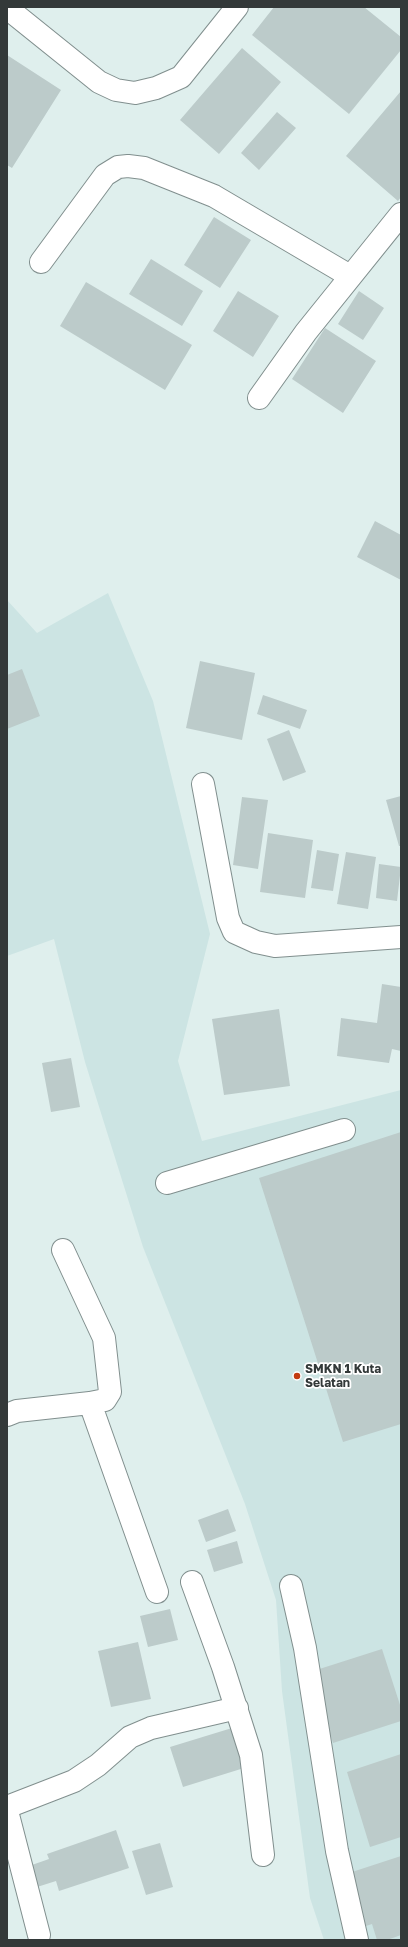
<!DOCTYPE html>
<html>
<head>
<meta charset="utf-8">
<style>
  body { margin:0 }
  #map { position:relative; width:408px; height:1947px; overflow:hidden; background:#dfefed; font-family:"Golos Text",sans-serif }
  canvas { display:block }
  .frame { position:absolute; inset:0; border:8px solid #333939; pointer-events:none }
</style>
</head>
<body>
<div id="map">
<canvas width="408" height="1947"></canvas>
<div class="frame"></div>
</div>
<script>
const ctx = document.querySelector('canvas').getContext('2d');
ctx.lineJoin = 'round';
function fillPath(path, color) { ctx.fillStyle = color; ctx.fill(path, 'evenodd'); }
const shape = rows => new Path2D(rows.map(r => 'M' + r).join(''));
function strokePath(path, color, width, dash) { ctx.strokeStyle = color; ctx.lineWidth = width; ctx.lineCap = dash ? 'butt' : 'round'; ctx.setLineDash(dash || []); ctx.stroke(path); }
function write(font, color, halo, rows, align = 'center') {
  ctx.font = font + ' "Golos Text",sans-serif'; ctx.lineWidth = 3.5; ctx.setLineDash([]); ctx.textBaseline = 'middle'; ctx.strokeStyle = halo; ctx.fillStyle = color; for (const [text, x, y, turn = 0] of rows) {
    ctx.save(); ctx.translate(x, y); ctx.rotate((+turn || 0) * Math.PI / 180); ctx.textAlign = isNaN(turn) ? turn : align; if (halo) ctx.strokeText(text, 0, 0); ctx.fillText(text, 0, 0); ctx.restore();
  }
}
const built = shape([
  [108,593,153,701,210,934,178,1061,202,1141,401,1090,401,1940,324,1940,310,1898,282,1691,276,1600,245,1504,143,1247,85,1062,54,939,7,956,7,600,37,633]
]);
const building = shape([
  [274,7,364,7,401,37,401,50,349,114,252,35],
  [242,48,281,82,219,154,180,120],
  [7,55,61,90,12,168,7,165],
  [401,91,401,197,398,201,346,156],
  [277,112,296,128,259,170,241,153],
  [214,217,251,240,220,288,184,265],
  [151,259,203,291,182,326,129,294],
  [86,282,192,345,165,390,60,326],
  [238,291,279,316,253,357,213,331],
  [359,291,384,308,363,340,338,324],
  [325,328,376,361,343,413,292,379],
  [375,521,401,535,401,580,357,557],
  [200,661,255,673,242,740,186,728],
  [22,669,40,716,7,729,7,675],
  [263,695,307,710,300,729,257,714],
  [289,730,306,772,283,781,267,739],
  [401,796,401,846,399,846,386,800],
  [242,797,268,800,258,869,233,865],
  [268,833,313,840,305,898,260,892],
  [317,850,339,854,333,891,311,888],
  [346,852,376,857,368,909,337,904],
  [379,864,401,867,397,901,376,898],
  [382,984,401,987,401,1051,392,1049,389,1063,337,1056,341,1018,377,1023],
  [279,1009,290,1086,224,1095,212,1019],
  [71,1058,80,1107,51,1112,42,1063],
  [401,1132,401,1424,343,1442,259,1178],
  [228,1509,236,1531,206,1542,198,1520],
  [237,1541,243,1563,214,1572,207,1550],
  [170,1609,178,1640,148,1647,140,1616],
  [138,1642,151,1699,111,1707,98,1651],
  [382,1649,401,1708,401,1721,333,1743,310,1672],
  [232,1728,244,1768,183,1787,170,1747],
  [401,1754,401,1837,370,1847,347,1772],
  [116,1830,129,1868,59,1891,56,1881,37,1887,29,1866,49,1859,47,1854],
  [160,1843,173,1887,146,1895,132,1851],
  [401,1856,401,1935,387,1940,377,1940,372,1924,366,1926,349,1873]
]);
const minor = shape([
  [7,8,99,82,116,90,135,93,156,88,181,77,237,7],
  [41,262,105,175,118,167,128,166,144,168,214,196,350,276],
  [259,398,306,332,401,214],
  [203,784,228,918,234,932,256,942,275,946,401,937],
  [167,1183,344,1130],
  [90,1403,157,1592],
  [7,1415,17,1411,90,1403,105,1400,110,1392,104,1338,63,1250],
  [192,1582,223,1667,251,1755,263,1855],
  [291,1586,305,1648,337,1851,357,1940],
  [7,1807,74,1781,98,1765,130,1737,151,1728,237,1708],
  [7,1811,39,1935]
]);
const markers = [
  [297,1376,4,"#c23a10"]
];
const poiNames = [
  ["SMKN 1 Kuta",305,1369],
  ["Selatan",305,1383]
];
fillPath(built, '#cce4e3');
fillPath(building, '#bccbca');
strokePath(minor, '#818f8e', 24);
strokePath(minor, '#fff', 22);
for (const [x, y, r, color] of markers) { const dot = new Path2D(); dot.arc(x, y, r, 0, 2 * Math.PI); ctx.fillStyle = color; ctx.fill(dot); strokePath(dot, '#fff', 1.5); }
write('bold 12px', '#333939', '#fff', poiNames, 'left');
</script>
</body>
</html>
